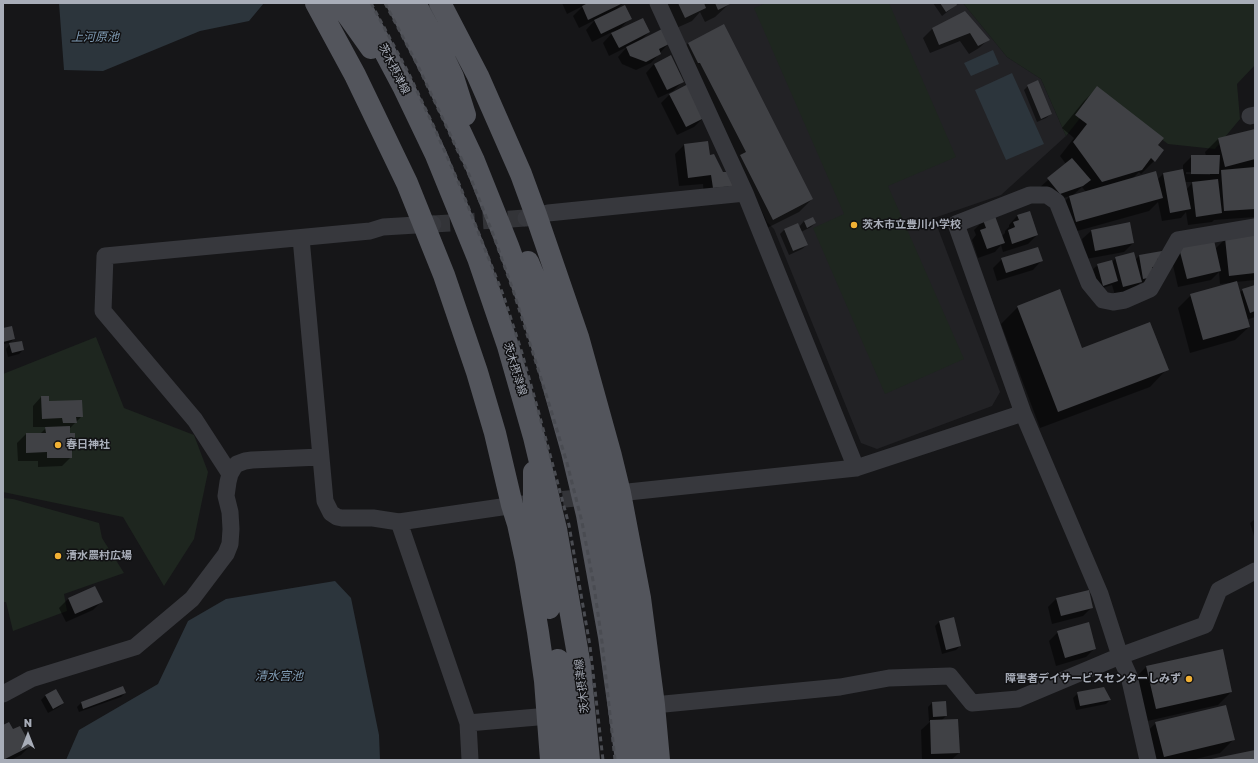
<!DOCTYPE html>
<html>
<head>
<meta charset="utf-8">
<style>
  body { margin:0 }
  #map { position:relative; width:1258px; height:763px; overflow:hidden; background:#161618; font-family:"Golos Text",sans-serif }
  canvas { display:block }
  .frame { position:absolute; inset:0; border:4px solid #a8adb8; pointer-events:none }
  .north { position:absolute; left:8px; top:715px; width:40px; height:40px; -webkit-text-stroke:3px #111113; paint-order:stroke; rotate:0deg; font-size:11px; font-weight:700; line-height:16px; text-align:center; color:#a8adb8 }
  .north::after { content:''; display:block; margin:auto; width:14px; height:18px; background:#a8adb8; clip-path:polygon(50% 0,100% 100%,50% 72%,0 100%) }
</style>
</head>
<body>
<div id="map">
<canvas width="1258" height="763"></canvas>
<div class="frame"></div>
<div class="north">N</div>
</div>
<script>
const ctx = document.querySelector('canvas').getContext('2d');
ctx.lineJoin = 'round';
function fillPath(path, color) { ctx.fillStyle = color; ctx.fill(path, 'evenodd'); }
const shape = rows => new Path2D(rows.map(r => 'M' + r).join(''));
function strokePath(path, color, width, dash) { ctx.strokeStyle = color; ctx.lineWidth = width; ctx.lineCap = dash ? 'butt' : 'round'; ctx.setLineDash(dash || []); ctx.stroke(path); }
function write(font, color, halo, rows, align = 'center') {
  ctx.font = font + ' "Golos Text","Noto Sans JP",sans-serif'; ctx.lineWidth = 3; ctx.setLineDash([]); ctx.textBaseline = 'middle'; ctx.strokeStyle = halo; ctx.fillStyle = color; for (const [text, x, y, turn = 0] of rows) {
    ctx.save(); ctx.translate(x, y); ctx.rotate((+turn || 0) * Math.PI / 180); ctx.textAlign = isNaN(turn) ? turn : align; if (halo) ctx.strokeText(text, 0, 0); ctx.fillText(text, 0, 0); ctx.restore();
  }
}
const built = shape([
  [664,3,963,3,1007,57,1041,79,1066,136,1001,195,934,218,1000,392,992,406,877,449,861,443,774,229,767,222]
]);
const green = shape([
  [766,3,889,3,956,157,888,186,964,359,885,394,813,228,844,214,754,8],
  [963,3,1255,3,1255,65,1237,84,1240,119,1215,149,1168,144,1100,93,1066,136,1041,79,1007,57],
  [96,337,124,408,194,435,208,472,194,539,164,586,123,517,3,492,3,374],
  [3,498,13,499,99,523,102,538,124,573,64,594,67,611,13,631,6,602,3,602]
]);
const water = shape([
  [59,3,264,3,249,21,200,31,103,71,64,70],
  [993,50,999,64,971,76,964,63],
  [1012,73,1044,144,1006,160,975,90],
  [335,581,351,598,379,735,380,760,66,760,79,730,158,684,188,621,226,599]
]);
const shadow = shape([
  [562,3,623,3,616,10,630,18,618,31,649,32,640,41,668,44,651,63,636,70,622,64,618,57,627,47,609,56,603,43,614,31,592,42,586,30,595,20,579,28,573,16,583,6,567,14],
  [659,3,728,3,729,4,715,17,705,22,700,12,692,21,672,30],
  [933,3,955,3,956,5,942,16],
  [965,13,988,40,979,48,969,54,960,41,930,53,923,38,932,29],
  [688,43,812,199,799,212,759,232,731,177,704,197,703,184,679,186,675,154,684,145,709,156,722,173,729,173,675,57],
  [654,64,683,81,671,93,703,118,694,127,677,135,661,103,673,91,658,98,646,73],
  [1028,86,1051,114,1046,118,1037,122,1024,90],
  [1097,88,1156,145,1154,161,1141,174,1139,172,1132,179,1157,180,1163,174,1183,170,1183,165,1192,156,1206,156,1205,152,1218,139,1255,130,1255,217,1214,220,1212,222,1188,225,1186,212,1181,218,1162,221,1158,202,1149,211,1063,235,1056,210,1070,196,1051,202,1039,188,1066,164,1060,156,1074,138,1062,128,1084,101],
  [1186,172,1210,173,1210,175,1186,174],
  [1184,182,1193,182,1186,190],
  [1082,187,1086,192,1072,196],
  [1029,212,1037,235,1028,244,1003,252,1001,245,995,252,978,258,972,240,976,235,974,230,983,221,1001,237,1005,233,1005,231,1009,227,1009,225,1017,216],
  [813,218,815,223,811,227,801,232,807,245,802,249,789,255,780,234,784,230,799,227,804,221],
  [1091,231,1133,243,1124,252,1086,259,1082,239],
  [1255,236,1255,280,1236,282,1239,293,1243,290,1255,286,1255,317,1246,320,1249,327,1235,340,1190,353,1178,308,1191,295,1230,284,1229,283,1220,284,1219,272,1211,280,1178,287,1171,257,1180,249,1215,249,1225,239],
  [1161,253,1148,281,1140,283,1132,291,1115,295,1112,285,1099,289,1093,269,1098,265,1112,262,1116,258,1135,260,1140,255],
  [1002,259,1041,261,1033,270,997,281,993,268],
  [1018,307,1081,349,1167,369,1150,387,1040,428,1001,324],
  [3,329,14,339,9,343,3,344],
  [10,344,23,350,19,354,8,357,6,349],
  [41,397,48,402,82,416,69,429,74,449,71,453,71,457,62,466,38,467,38,461,18,461,17,443,26,434,40,434,47,427,33,427,33,406],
  [1255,519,1255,539,1250,523],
  [95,587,101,602,93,610,66,622,59,608,68,599],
  [1056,599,1092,607,1083,616,1052,624,1048,607],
  [940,621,960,646,956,650,942,654,935,626],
  [1058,632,1095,648,1086,657,1056,666,1049,641],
  [1146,667,1231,692,1218,705,1143,722,1133,680],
  [1103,688,1110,700,1106,704,1076,710,1073,698,1078,693],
  [56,690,63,703,59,707,48,713,41,700,45,696],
  [125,693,121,697,79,712,77,707,81,703],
  [932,703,946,716,941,721,959,753,951,760,922,760,921,730,931,721,929,721,928,707],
  [1156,723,1233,740,1220,753,1192,760,1148,760,1142,736],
  [3,726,13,731,30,746,21,755,11,760,3,760]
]);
const building = shape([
  [588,3,623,3,588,20,582,6],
  [678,3,704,3,706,8,685,18],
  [715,3,729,3,730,4,718,10],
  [940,3,956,3,957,5,946,12],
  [625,5,632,19,601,34,594,20],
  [965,11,990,40,978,46,970,33,939,45,932,28],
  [643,18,650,32,619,48,611,33],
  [724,24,813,199,773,220,740,155,746,152,700,63,698,63,688,43],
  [662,29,669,44,659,49,661,54,646,62,630,56,626,47],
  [671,55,684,82,667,90,654,64],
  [1038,80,1052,114,1041,119,1027,85],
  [688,84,704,118,686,127,669,94],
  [1097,86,1164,138,1158,145,1164,150,1155,162,1151,158,1142,170,1102,182,1073,142,1087,124,1075,115],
  [1255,129,1255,159,1225,167,1218,138],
  [708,141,710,155,714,154,723,172,731,172,733,186,713,188,711,175,688,178,684,144],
  [1191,155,1220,155,1219,174,1191,174],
  [1072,158,1091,180,1083,186,1060,194,1047,178],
  [1255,167,1255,209,1224,211,1221,170],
  [1183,169,1191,209,1170,213,1163,173],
  [1156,171,1163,198,1076,222,1069,196],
  [1218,179,1222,213,1196,217,1192,182],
  [1030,211,1038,235,1012,244,1008,230,1015,227,1013,222,1019,220,1017,215],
  [995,216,1005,243,987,249,980,230,986,228,983,220],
  [813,217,816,223,807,228,804,221],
  [1130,222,1134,243,1095,251,1091,230],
  [798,223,808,245,793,251,784,229],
  [1255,235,1255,273,1229,276,1225,238],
  [1214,240,1221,271,1187,279,1179,248],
  [1038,247,1043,261,1006,273,1001,258],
  [1162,251,1163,258,1157,259,1158,267,1152,267,1153,277,1143,279,1139,255],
  [1134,252,1142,282,1123,287,1115,257],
  [1112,260,1118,281,1103,286,1097,264],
  [1237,281,1250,327,1203,340,1190,294],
  [1255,285,1255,311,1250,313,1242,289],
  [1060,289,1082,348,1150,322,1169,370,1058,412,1017,306],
  [12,326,15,339,3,342,3,328],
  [22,341,24,350,12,353,9,343],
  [41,396,49,396,49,401,82,400,83,417,76,417,77,423,63,423,62,418,42,419],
  [70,426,70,433,75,433,75,450,72,450,72,458,47,458,47,452,26,453,26,433,46,433,45,427],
  [95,586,103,602,75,614,68,598],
  [1089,590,1093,608,1061,616,1056,598],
  [954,617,961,646,946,650,939,621],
  [1089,622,1096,649,1065,658,1057,631],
  [1223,649,1232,692,1156,709,1146,666],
  [123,686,126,693,83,709,81,702],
  [1104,687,1111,700,1080,706,1077,692],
  [56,689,64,703,53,709,45,695],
  [946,701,947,716,933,717,932,702],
  [1226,705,1235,740,1164,757,1155,722],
  [958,719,960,753,931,754,930,720],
  [9,722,13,729,20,726,31,746,3,760,3,725],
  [1255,750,1255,760,1211,760,1211,759]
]);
const streetTunnel = shape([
  [433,224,526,218],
  [538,502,595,496]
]);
const street = shape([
  [658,3,745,193,856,468],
  [1250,116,1255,115],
  [526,218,548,213,745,193],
  [301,238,325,501,331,513,337,517,342,518,373,518,399,522,522,504],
  [1023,413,956,224,1030,195,1047,195,1057,202,1089,283,1103,300,1113,302,1125,300,1150,289,1178,240,1255,227],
  [230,474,195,420,103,311,105,256,370,231,383,227,433,224],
  [609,494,856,468,1023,413,1100,594,1120,656,1129,676,1148,760],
  [399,522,468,723,470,760],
  [3,694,31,679,135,647,192,599,226,554,230,544,231,529,230,512,226,496,228,482,230,474,234,467,237,464,245,461,252,460,320,457],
  [654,705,840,687,889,678,950,676,972,703,1018,699,1120,656,1205,625,1219,590,1255,571],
  [468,723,549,716]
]);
const primary = shape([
  [316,3,355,75,407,183,444,275,477,372,495,433,512,505,518,524,526,561,538,632,545,681,551,760],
  [339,3,371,48],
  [359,3,403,86,436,155,478,258,508,346,534,437,556,529,580,666,589,760],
  [397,3,434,76,474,161,508,246,529,304,543,349,572,452,587,515,609,637,626,760],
  [415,3,442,54,453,77,465,115],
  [440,3,478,76,521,174,536,215,578,337,611,456,620,493,640,598,654,705,659,760],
  [528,262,540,291,559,345,589,445,606,509,624,606,632,658,638,706,642,760],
  [534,472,534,506,549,608],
  [558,660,567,733,569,760]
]);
const rail = shape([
  [371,3,408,72,434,127,460,186,504,297,522,353,538,410,569,525,590,646,603,760],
  [385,3,418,66,471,179,493,234,514,293,550,407,567,463,582,522,594,586,602,642,615,760]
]);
const markers = [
  [854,225,4,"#f2b134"],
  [58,445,4,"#f2b134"],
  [58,556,4,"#f2b134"],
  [1189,679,4,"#f2b134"]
];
const streetNames = [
  ["茨木摂津線",394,69,63],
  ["茨木摂津線",515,369,73],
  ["茨木摂津線",582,686,-97]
];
const poiNames = [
  ["茨木市立豊川小学校",862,225],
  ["春日神社",66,445],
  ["清水農村広場",66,556],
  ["障害者デイサービスセンターしみず",1181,679,"right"]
];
const waterNames = [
  ["上河原池",95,37],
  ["清水宮池",279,676]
];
fillPath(built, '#222225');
fillPath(green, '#1e261f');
fillPath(water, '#2c353c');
fillPath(shadow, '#0007');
fillPath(building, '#404145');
strokePath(streetTunnel, '#333438', 17, [17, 8]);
strokePath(street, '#37383d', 17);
strokePath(primary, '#53555c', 22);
strokePath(rail, '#4a4c52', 3, [5, 4]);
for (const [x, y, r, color] of markers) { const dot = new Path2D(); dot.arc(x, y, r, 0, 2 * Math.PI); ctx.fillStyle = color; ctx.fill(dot); strokePath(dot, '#111113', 1.5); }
write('11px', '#a8adb8', '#111113', streetNames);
write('bold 11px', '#a8adb8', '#111113', poiNames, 'left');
write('italic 12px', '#7f9bb3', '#111113', waterNames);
</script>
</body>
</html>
